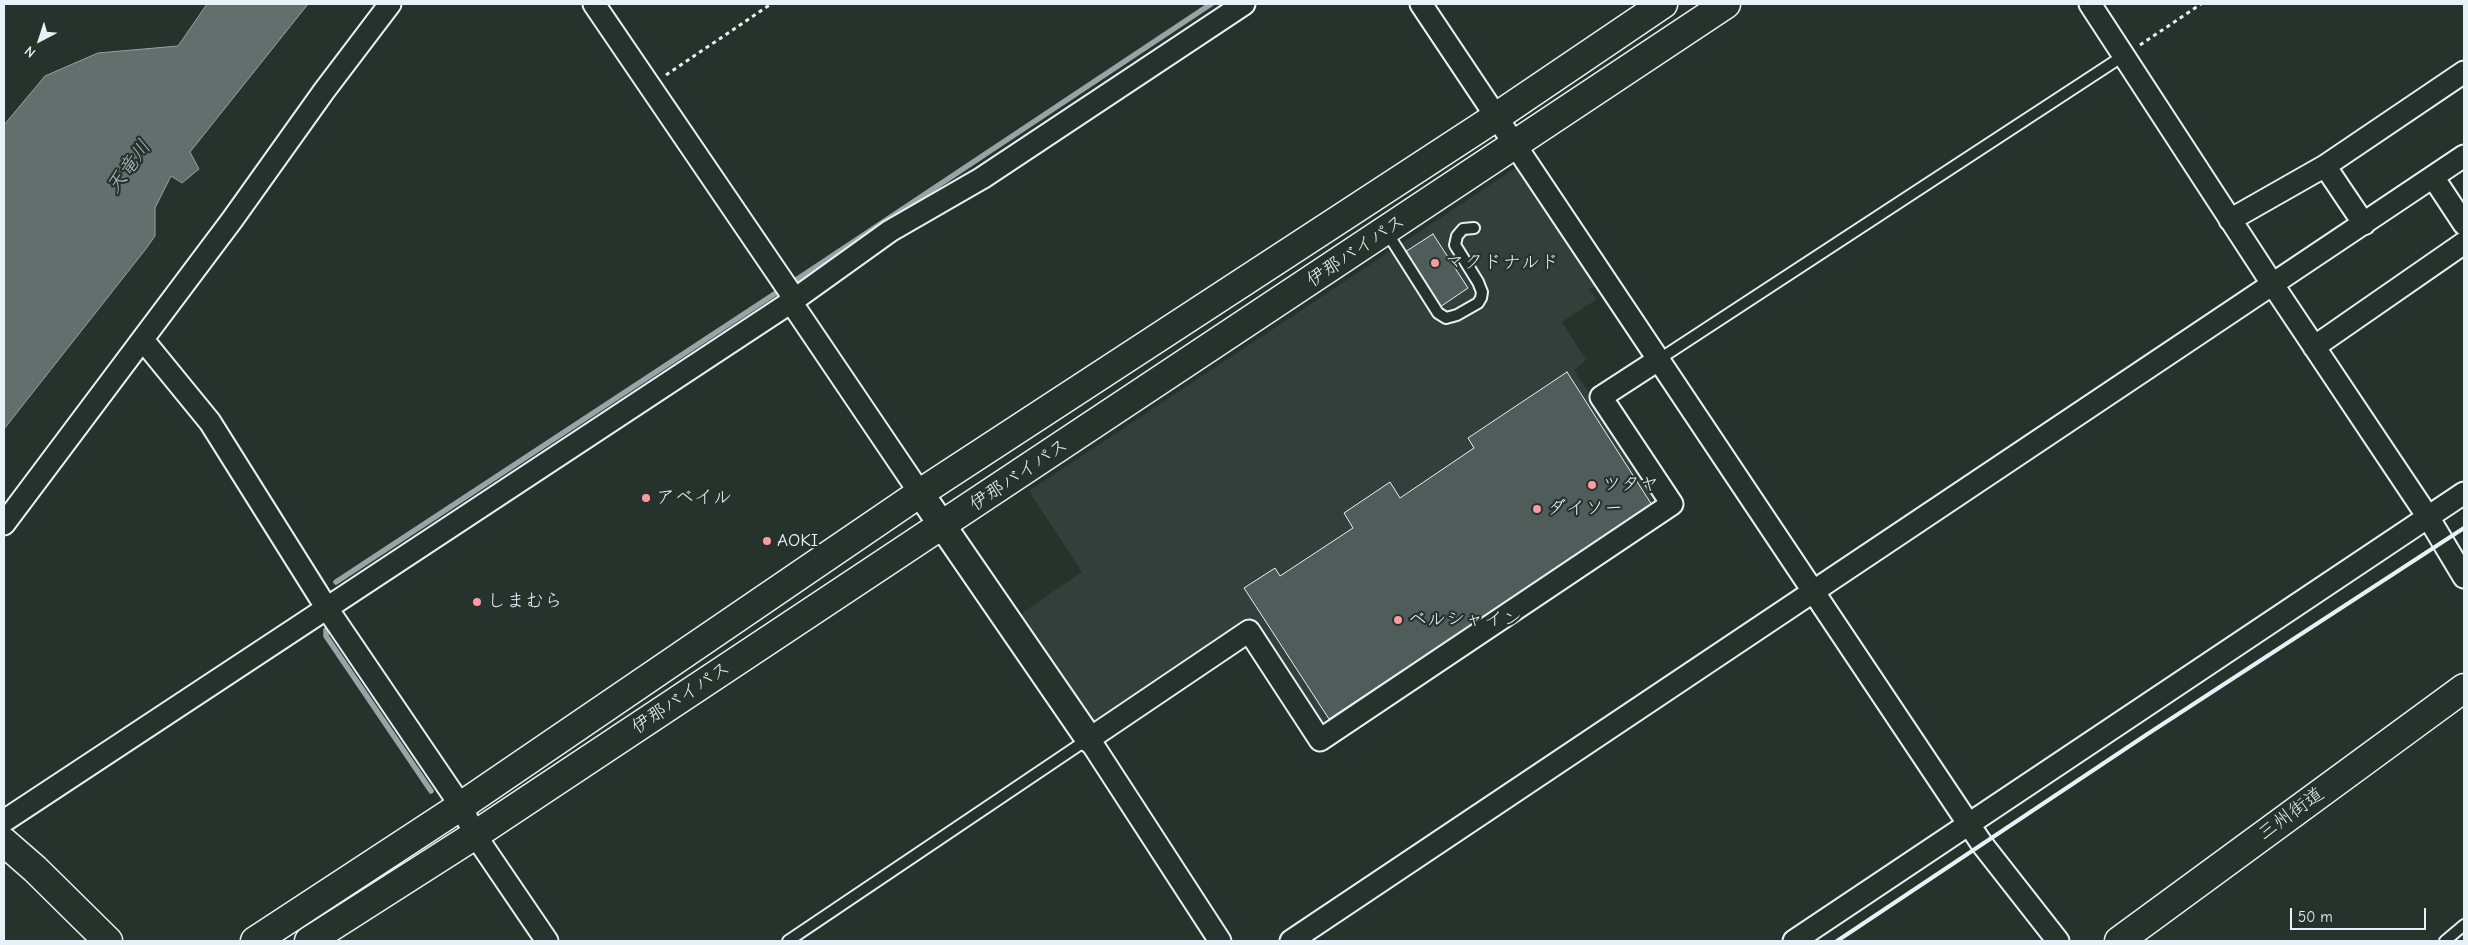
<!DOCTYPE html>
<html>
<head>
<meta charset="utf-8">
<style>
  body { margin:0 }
  #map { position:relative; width:2468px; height:945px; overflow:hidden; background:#26332d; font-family:"Comic Neue",sans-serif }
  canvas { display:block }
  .frame { position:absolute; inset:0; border:5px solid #e8f1f8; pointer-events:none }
  .north { position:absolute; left:15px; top:15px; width:50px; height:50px; -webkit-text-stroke:4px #26332d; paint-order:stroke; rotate:220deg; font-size:14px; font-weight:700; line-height:20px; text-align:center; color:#e8f1f8 }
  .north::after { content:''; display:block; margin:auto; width:18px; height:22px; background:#e8f1f8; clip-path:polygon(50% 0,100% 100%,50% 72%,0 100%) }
  .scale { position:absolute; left:2290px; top:908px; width:136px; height:22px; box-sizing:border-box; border:2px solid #e8f1f8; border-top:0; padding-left:6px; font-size:15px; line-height:18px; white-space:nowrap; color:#e8f1f8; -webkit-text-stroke:4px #26332d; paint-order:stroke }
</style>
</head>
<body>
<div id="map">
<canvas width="2468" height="945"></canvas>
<div class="frame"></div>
<div class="north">N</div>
<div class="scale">50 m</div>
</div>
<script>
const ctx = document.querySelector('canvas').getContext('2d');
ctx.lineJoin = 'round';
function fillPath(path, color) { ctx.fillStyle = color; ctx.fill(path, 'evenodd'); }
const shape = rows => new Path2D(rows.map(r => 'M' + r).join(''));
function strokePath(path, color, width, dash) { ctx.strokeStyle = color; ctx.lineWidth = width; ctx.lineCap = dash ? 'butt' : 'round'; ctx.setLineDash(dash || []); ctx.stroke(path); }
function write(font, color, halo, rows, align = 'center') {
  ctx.font = font + ' "Comic Neue","Klee One",sans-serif'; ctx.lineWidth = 4.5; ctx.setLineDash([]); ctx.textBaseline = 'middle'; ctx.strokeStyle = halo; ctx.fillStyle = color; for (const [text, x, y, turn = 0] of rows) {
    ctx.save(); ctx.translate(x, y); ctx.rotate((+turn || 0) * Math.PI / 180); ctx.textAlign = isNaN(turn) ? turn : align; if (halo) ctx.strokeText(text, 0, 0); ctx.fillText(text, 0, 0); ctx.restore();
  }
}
const built = shape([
  [1517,167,1597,285,1589,290,1597,299,1562,322,1586,360,1574,370,1654,490,1657,501,1331,723,1316,718,1248,617,1090,723,1019,615,1082,572,1029,491]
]);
const water = shape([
  [207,4,308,4,190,152,199,169,182,183,171,176,155,208,155,236,145,250,4,429,4,125,45,76,98,53,178,46,207,4]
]);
const stream = shape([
  [796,280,1211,4],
  [336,582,776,293],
  [326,630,326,636,431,791]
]);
const building = shape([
  [1433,234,1468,288,1440,307,1405,252,1433,234],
  [1567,372,1652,505,1329,719,1244,588,1275,568,1280,576,1353,528,1344,513,1390,482,1400,498,1474,448,1468,438,1567,372]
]);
const path = shape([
  [2140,45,2201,4],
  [666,75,771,4]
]);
const service = shape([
  [1386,231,1438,313,1446,318,1457,315,1478,303,1481,298,1482,292,1478,282,1455,245,1457,236,1463,229,1474,228],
  [1658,360,2123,56],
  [788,941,1088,739],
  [2445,941,2464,925]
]);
const minor = shape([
  [594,4,790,292,791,302,920,493],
  [1421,4,1982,844,2058,941],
  [2090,4,2273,285,2428,517,2464,577],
  [2325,166,2364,224],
  [2433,177,2464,224],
  [2230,220,2325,166,2464,72],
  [143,340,210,422,326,607,461,806,475,835,547,941],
  [2314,347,2464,243],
  [4,524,232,220,324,91,390,4],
  [4,821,791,302,890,231,982,178,1244,4],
  [1220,941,1089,739,1249,631,1320,740,1672,504,1601,397,1658,360],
  [1291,941,2464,156],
  [1794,941,2464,493]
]);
const tertiary = shape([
  [920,493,1089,739]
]);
const secondary = shape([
  [4,842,35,869,108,941]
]);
const trunk = shape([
  [255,941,461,806,920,493,1496,117,1663,4],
  [309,941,475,835,1726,4],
  [2119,941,2464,688]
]);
const rail = shape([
  [1837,941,2146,735,2464,528]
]);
const markers = [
  [1435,263,5,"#ff9aa2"],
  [1592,485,5,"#ff9aa2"],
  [646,498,5,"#ff9aa2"],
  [1537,509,5,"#ff9aa2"],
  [767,541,5,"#ff9aa2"],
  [477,602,5,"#ff9aa2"],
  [1398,620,5,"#ff9aa2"]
];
const streetNames = [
  ["伊那バイパス",1356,251,-34],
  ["伊那バイパス",1019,475,-34],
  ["伊那バイパス",681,698,-34],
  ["三州街道",2291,814,-36]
];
const poiNames = [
  ["マクドナルド",1445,263],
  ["ツタヤ",1602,485],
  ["アベイル",656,498],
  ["ダイソー",1547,509],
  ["AOKI",777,541],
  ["しまむら",487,602],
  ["ベルシャイン",1408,620]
];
const waterNames = [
  ["天竜川",129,167,-54]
];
fillPath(built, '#333f3a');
fillPath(water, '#636f6d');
strokePath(water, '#98a3a5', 1);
strokePath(stream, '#98a3a5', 5.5);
fillPath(building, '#505c59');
strokePath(building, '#e8f1f8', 1);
strokePath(service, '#e8f1f8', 14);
strokePath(minor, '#e8f1f8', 25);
strokePath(tertiary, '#e8f1f8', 30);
strokePath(secondary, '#e8f1f8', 31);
strokePath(trunk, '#e8f1f8', 31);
strokePath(path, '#e8f1f8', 3, [4, 4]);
strokePath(service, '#26332d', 10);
strokePath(minor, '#26332d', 21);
strokePath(tertiary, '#26332d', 26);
strokePath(secondary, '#26332d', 28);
strokePath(trunk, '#26332d', 28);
strokePath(rail, '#e8f1f8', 4);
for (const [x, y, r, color] of markers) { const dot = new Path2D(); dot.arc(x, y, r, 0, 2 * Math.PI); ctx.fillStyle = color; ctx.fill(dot); strokePath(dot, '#26332d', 2); }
write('19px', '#e8f1f8', '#26332d', streetNames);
write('19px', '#e8f1f8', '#26332d', poiNames, 'left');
write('italic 20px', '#b3bdc0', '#26332d', waterNames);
</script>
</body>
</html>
